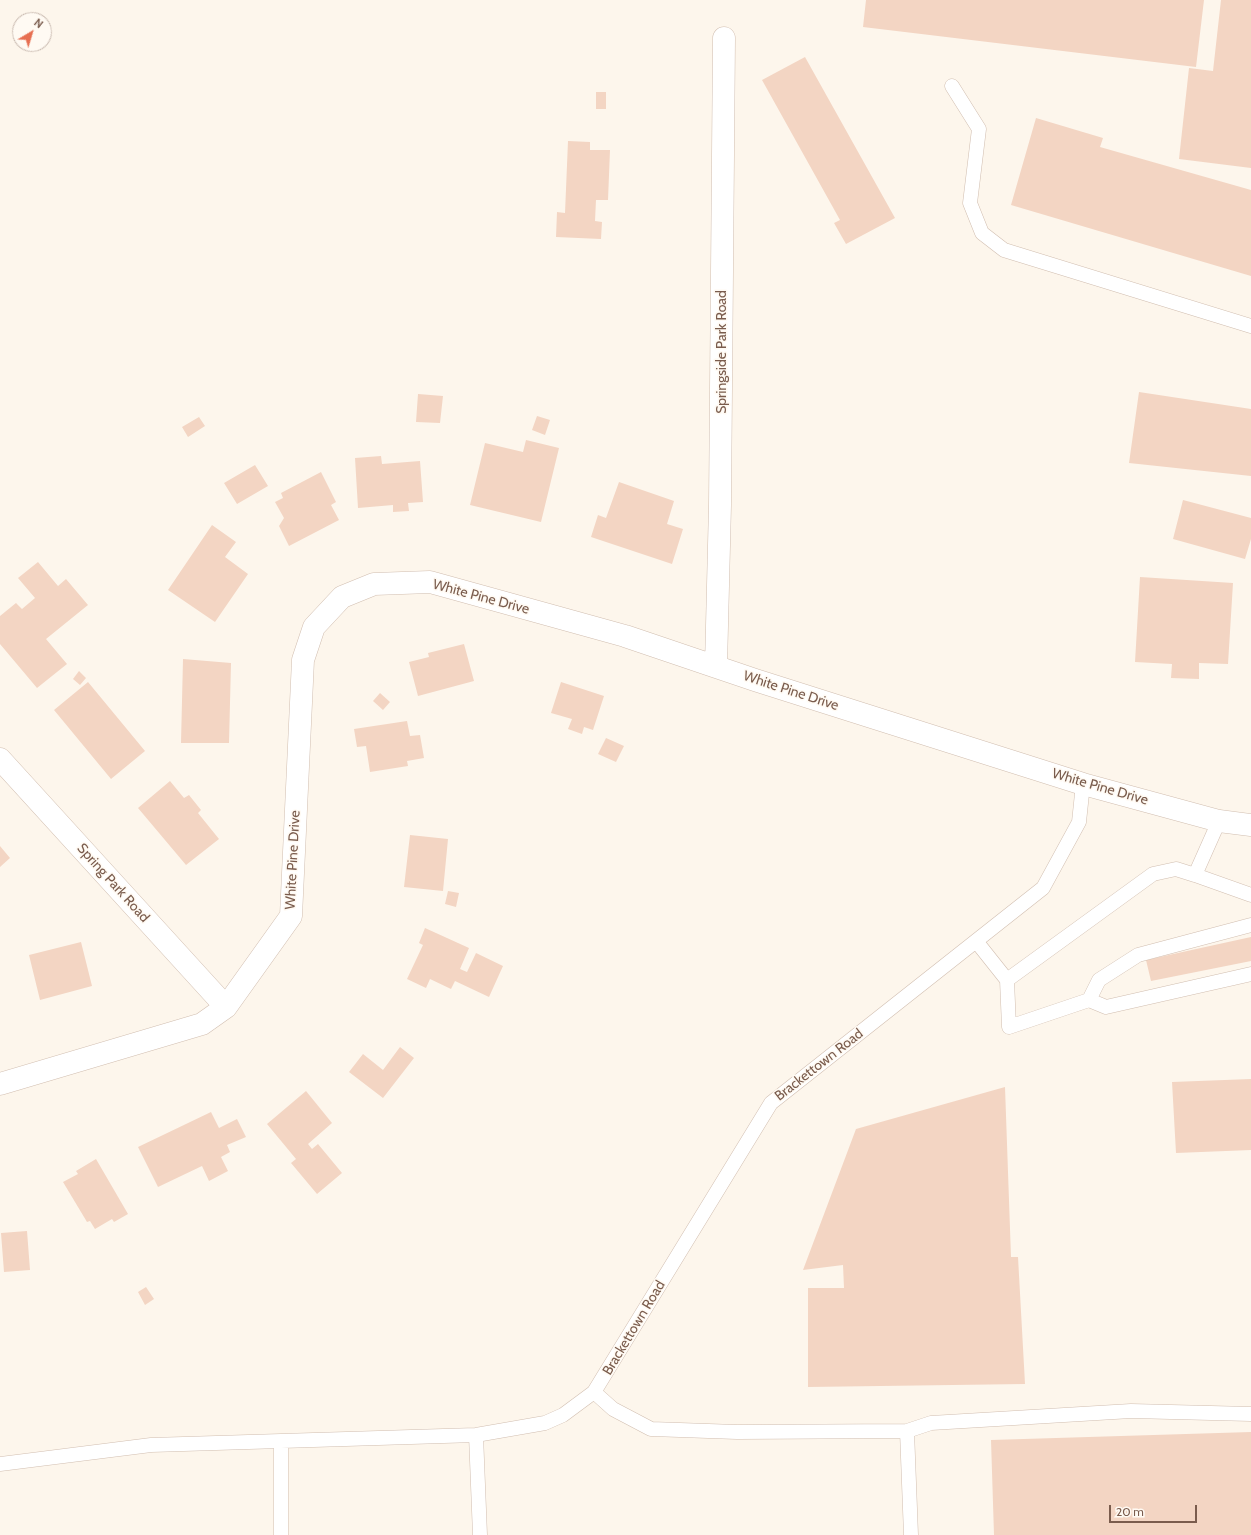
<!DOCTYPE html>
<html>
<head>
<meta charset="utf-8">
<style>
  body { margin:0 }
  #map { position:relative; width:1251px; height:1535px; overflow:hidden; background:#fdf6ec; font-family:Cabin,sans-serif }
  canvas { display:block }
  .north { position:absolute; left:12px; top:12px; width:40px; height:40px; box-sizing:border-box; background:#fffaf3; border:1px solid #cabbb1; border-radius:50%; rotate:38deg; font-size:11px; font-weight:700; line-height:16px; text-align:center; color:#7a5c4d }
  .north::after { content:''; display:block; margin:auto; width:14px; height:18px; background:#e76f51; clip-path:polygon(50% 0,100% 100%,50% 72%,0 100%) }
  .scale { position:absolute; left:1109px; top:1505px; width:88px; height:18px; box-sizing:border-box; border:2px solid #7a5c4d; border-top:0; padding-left:5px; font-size:12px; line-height:14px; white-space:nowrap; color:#7a5c4d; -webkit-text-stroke:3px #fffaf3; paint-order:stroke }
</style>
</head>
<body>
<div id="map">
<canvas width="1251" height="1535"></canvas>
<div class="north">N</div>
<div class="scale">20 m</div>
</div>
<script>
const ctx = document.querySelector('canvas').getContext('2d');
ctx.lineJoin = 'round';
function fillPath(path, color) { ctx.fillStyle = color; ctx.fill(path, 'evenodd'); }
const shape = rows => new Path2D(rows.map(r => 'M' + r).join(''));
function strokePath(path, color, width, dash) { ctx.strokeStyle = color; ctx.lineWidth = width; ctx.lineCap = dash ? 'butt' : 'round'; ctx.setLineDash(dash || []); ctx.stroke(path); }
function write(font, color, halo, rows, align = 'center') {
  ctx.font = font + ' Cabin,sans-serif'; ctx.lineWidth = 3; ctx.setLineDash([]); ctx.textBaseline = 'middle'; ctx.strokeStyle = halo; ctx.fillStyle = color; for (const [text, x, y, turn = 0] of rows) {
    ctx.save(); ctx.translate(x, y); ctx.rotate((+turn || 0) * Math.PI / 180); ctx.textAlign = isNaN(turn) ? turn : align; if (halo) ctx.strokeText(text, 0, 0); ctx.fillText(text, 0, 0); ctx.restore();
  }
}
const building = shape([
  [866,0,1204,0,1196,67,863,27],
  [1221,0,1251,0,1251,168,1179,159,1189,68,1213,71],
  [805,57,895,218,846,244,834,223,840,220,762,80],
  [596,92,606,92,606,109,596,109],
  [1036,118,1103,138,1100,147,1251,190,1251,276,1011,205],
  [568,141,590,142,590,150,610,150,608,200,596,200,595,221,602,222,601,239,556,237,557,212,565,213],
  [1139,392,1251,409,1251,476,1129,463],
  [418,394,443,396,440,423,416,422],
  [537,416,550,420,545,435,532,430],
  [199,417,205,426,188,437,182,427],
  [526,440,559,448,541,522,470,505,485,443,523,452],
  [381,456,382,464,420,461,423,502,408,503,409,511,393,512,393,505,358,508,355,458],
  [255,465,268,486,237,504,224,483],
  [321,472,336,502,331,505,339,520,289,546,279,526,284,518,275,502,283,498,281,493],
  [619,482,674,501,667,524,683,529,672,564,591,537,598,515,606,518],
  [1183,500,1251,518,1251,539,1245,559,1173,539],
  [212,525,236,542,225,557,248,574,215,622,168,590],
  [38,562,58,586,66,579,88,605,46,639,67,664,37,688,0,644,0,616,16,603,22,609,35,598,18,578],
  [1140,577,1233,583,1228,664,1199,663,1199,679,1171,678,1172,664,1135,662],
  [464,644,474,681,418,696,409,662,429,657,428,653],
  [183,659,231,663,229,743,181,743],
  [79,671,86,678,80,685,73,679],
  [88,682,145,751,111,779,54,710],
  [561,682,604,696,593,730,584,727,582,734,568,729,572,719,551,713],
  [380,693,390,702,383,710,373,701],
  [407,721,410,736,420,735,424,758,407,761,408,766,370,772,366,746,357,747,354,729],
  [606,738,624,746,616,762,598,754],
  [170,781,184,798,189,795,201,810,198,813,219,839,186,865,138,808],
  [410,835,448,839,443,891,404,887],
  [0,846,10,858,0,867],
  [448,891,459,893,456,907,445,904],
  [425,928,469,948,460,969,467,972,476,953,503,966,489,997,455,981,451,989,430,979,426,988,407,979,423,945,419,943],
  [1251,937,1251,961,1151,981,1146,960],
  [81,942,92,986,40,1000,29,955],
  [400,1047,414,1058,383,1098,349,1072,363,1054,383,1070],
  [1251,1079,1251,1150,1176,1153,1172,1082],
  [1005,1087,1011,1257,1018,1257,1025,1384,808,1387,808,1288,844,1288,843,1265,803,1270,856,1129],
  [306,1091,332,1123,308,1144,312,1149,318,1144,342,1173,317,1194,291,1163,296,1159,267,1124],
  [211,1112,219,1128,237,1119,246,1137,227,1145,230,1152,221,1157,228,1171,209,1181,202,1166,158,1187,138,1147],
  [96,1159,128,1214,114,1222,112,1219,95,1229,90,1221,87,1222,63,1182,78,1174,76,1171],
  [27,1231,30,1270,4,1272,1,1233],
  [146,1287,154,1299,145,1305,138,1292],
  [1251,1432,1251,1535,994,1535,991,1440]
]);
const lane = shape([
  [952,86,979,129,970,203,982,233,1004,250,1251,326],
  [1195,875,1251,895],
  [976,941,1007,980,1153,874,1176,869,1195,875,1219,821],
  [1007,980,1009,1027,1089,1000,1106,1007,1251,974],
  [1089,1000,1099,980,1138,955,1251,925],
  [594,1392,613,1409,651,1429,737,1432,907,1431,911,1535],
  [907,1431,931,1423,1131,1411,1251,1414],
  [476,1435,480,1535],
  [281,1441,281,1535],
  [0,1464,151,1445,476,1435,545,1423,563,1415,594,1392,771,1103,1043,888,1079,822,1083,784]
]);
const street = shape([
  [716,666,720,505,724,38],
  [0,759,226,1007],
  [0,1084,202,1024,226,1007,291,916,303,660,314,627,342,597,374,584,430,582,625,636,755,680,1083,784,1219,821,1251,825]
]);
const streetNames = [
  ["Springside Park Road",722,352,-90],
  ["White Pine Drive",481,597,15],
  ["White Pine Drive",791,691,18],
  ["White Pine Drive",1100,787,16],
  ["White Pine Drive",293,860,-87],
  ["Spring Park Road",113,883,48],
  ["Brackettown Road",819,1065,-38],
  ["Brackettown Road",634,1328,-59]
];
fillPath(building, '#f3d5c3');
strokePath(lane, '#d1beb0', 15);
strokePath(street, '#d1beb0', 23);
strokePath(lane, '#fff', 14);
strokePath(street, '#fff', 22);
write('14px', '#7a5c4d', '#fffaf3', streetNames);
</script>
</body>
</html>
